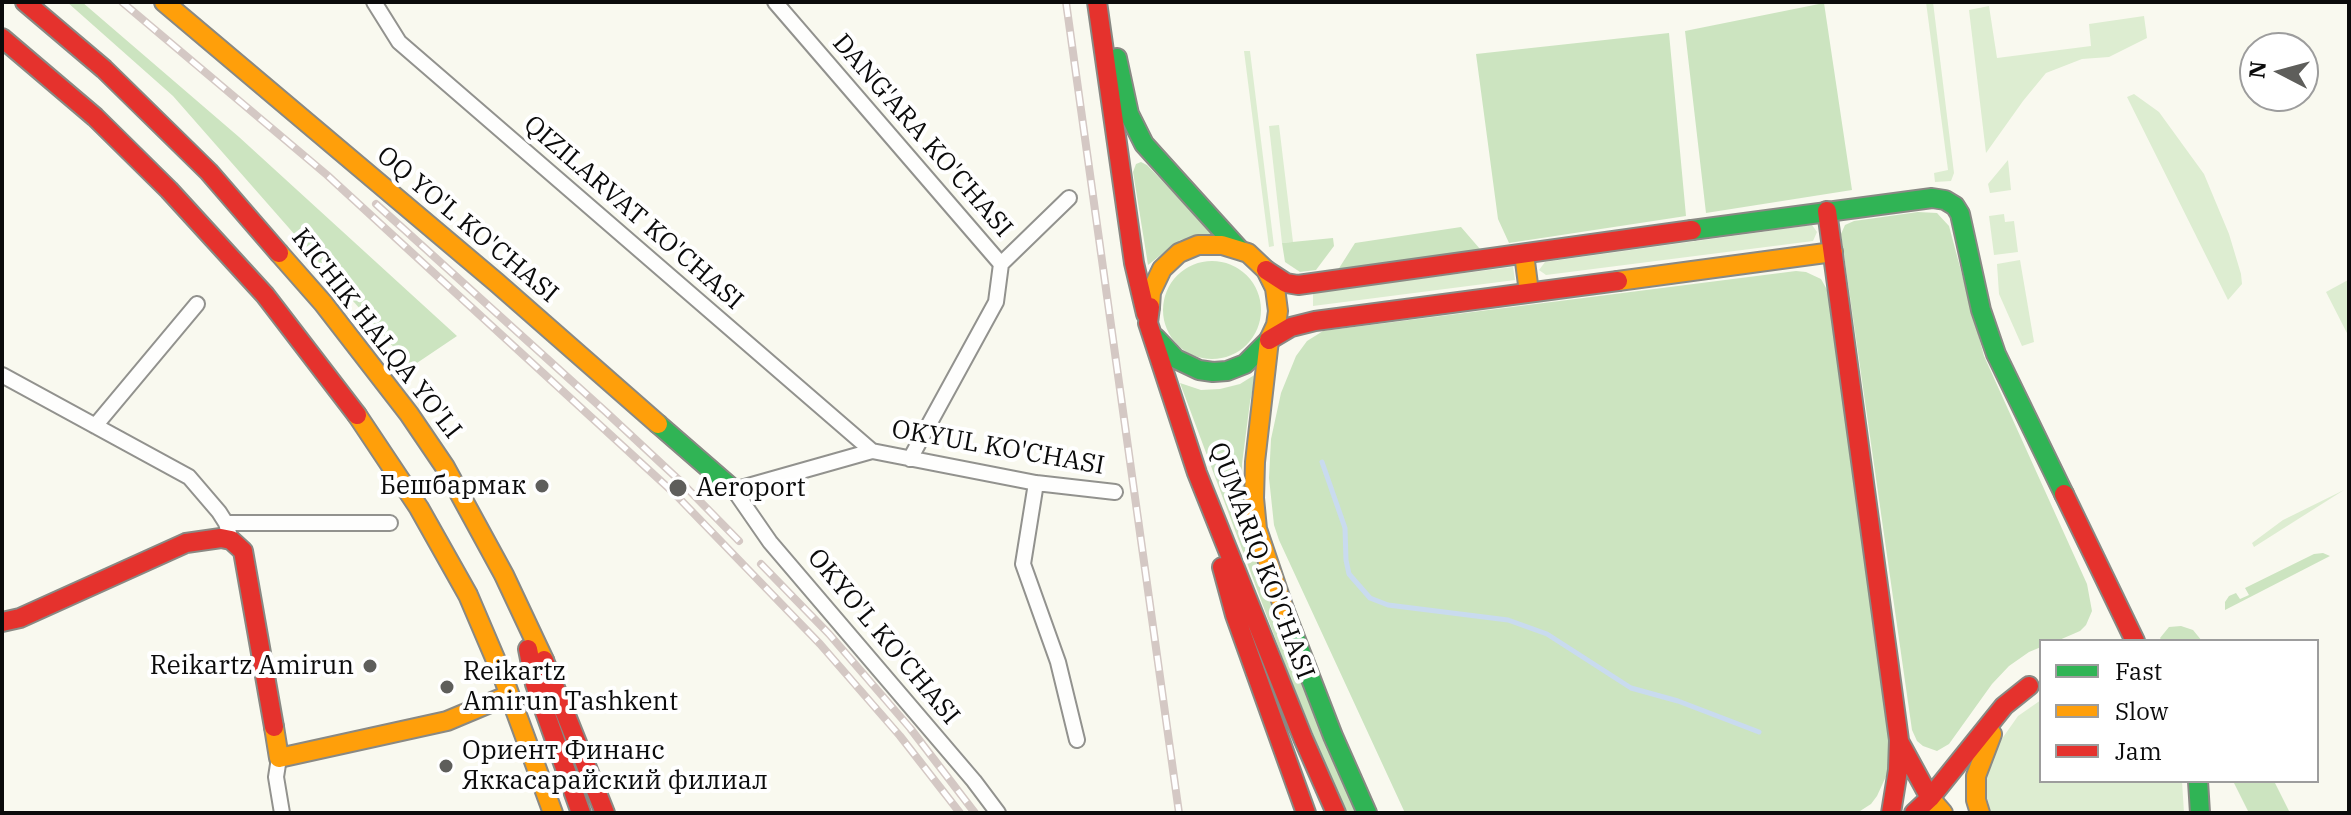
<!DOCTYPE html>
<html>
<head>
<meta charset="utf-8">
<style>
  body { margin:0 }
  #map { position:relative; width:2351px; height:815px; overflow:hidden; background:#f9f9ef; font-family:"IBM Plex Serif",serif }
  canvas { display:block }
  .frame { position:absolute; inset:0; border:4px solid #0b0b0b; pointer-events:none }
  .legend { position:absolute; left:2039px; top:639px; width:280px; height:144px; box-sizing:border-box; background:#fff; border:2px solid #9d9d9d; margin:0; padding:10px 14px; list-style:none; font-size:24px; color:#0b0b0b }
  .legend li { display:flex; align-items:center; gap:16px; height:40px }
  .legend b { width:40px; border:2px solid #9d9d9d }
  .north { position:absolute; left:2239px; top:32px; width:80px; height:80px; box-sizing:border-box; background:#fff; border:2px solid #9d9d9d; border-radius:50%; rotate:276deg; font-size:22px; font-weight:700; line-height:32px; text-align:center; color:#0b0b0b }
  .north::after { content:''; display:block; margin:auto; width:28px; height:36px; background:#5e5e5b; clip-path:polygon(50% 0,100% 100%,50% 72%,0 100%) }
</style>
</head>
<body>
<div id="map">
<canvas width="2351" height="815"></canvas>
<div class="frame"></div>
<ul class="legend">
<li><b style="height:10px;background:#30b455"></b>Fast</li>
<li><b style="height:10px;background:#ff9f0a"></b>Slow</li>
<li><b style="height:10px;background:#e5322d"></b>Jam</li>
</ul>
<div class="north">N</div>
</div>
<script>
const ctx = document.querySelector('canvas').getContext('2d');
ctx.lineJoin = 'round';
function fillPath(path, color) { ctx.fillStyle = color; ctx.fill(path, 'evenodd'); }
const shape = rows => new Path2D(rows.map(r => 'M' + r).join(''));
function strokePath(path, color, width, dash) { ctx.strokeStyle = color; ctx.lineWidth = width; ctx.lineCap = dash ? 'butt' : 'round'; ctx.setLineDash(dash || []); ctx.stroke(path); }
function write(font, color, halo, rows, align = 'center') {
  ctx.font = font + ' "IBM Plex Serif",serif'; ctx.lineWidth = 8; ctx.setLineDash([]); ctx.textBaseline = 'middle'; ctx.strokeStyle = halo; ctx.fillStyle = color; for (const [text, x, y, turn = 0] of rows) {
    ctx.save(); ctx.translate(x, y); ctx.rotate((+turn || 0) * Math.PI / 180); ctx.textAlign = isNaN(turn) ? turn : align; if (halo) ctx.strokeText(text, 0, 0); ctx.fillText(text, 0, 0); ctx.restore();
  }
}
const green = shape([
  [1926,2,1933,2,1954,173,1951,181,1935,182,1934,173,1948,170],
  [1989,6,1997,58,2091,46,2089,24,2144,16,2147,38,2109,57,2082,59,2046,73,2023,101,1986,153,1969,10],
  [1244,51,1250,51,1274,246,1269,247],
  [2134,94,2159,112,2204,174,2229,234,2241,274,2242,284,2228,300,2127,97],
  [1279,125,1293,242,1282,243,1269,126],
  [2008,160,2011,190,1990,193,1988,184],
  [2004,214,2005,222,2014,221,2018,252,1994,255,1989,216],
  [1812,225,1817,232,1813,241,1546,275,1539,270,1545,262],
  [2020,260,2034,342,2022,346,1999,294,1997,264],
  [1513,267,1515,280,1313,306,1313,292],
  [2348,280,2349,282,2349,337,2326,292],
  [2344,490,2254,547,2252,543,2283,520],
  [2041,700,2041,781,2182,781,2184,813,1991,813,1984,786,1994,750,2018,716]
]);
const forest = shape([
  [67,2,82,2,239,137,457,336,411,367,173,96],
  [1824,3,1852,190,1706,213,1685,31],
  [1669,33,1686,216,1509,243,1498,219,1476,54],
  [1141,162,1147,165,1213,234,1180,240,1148,265,1133,172,1136,164],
  [1918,212,1937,213,1949,226,1984,356,2087,584,2092,611,2086,625,2080,631,2057,641,2041,641,2041,647,2029,652,2009,666,1992,684,1949,744,1937,751,1923,746,1917,741,1912,730,1841,234,1845,225,1854,221],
  [1461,227,1480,249,1336,273,1355,243],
  [1333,238,1334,246,1316,270,1300,272,1285,262,1282,243],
  '1163 310a49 49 0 1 1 98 0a49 49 0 1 1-98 0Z',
  [1796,271,1806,272,1821,279,1830,295,1891,754,1888,772,1877,796,1871,804,1857,813,1405,813,1279,540,1274,525,1269,478,1271,439,1281,393,1296,356,1307,341,1323,331],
  [1256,374,1250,402,1242,464,1244,517,1250,544,1276,619,1356,813,1346,813,1336,791,1287,670,1180,383,1201,390,1220,389,1240,384],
  [2323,553,2330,556,2225,610,2225,602,2229,596,2236,593,2240,599,2249,595,2245,588,2314,554],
  [2181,626,2193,630,2202,641,2162,641,2160,638,2169,627],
  [2233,781,2274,781,2290,813,2249,813]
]);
const stream = shape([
  [1322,462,1345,528,1346,560,1349,574,1370,598,1388,605,1508,620,1547,634,1631,688,1678,701,1759,732]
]);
const street = shape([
  [374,2,399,42,872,451],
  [775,2,1001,264],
  [2,375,189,477,219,512,226,523,231,540],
  [95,426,197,304],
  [910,459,996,302,1001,264,1069,198],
  [1036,483,1023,564,1058,662,1077,740],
  [226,523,390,523],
  [279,758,276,777,282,813],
  [998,813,974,781,770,542,734,490,872,451,1036,483,1115,492]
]);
const fast = shape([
  [1117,58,1129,114,1144,144,1239,249],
  [1692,230,1932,198,1945,200,1955,206,1960,214,1981,310,1996,354,2064,494],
  [1156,338,1176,359,1199,370,1213,372,1227,371,1245,364,1269,340],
  [658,424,734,490],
  [1284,609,1333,736,1367,813],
  [2198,781,2200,813]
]);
const slow = shape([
  [164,2,496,282,658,424],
  [279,253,323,303,409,414,445,467,504,575,544,660],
  [1524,254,1529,292],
  [1618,281,1833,252],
  [1150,307,1151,292,1162,269,1179,253,1198,245,1222,245,1248,253,1266,270,1275,288,1278,311,1276,325,1269,340,1255,462,1254,498,1257,529,1284,609],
  [357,415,419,508,468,595,503,677,553,813],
  [274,727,279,758,447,721,509,695],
  [1930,798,1943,813],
  [1980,813,1976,800,1976,776,1992,734]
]);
const jam = shape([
  [25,2,104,69,209,172,279,253],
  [1097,2,1134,263,1146,314],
  [2,38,95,117,169,190,265,295,357,415],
  [1827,211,1899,740,1898,770,1891,813],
  [1266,270,1286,283,1298,285,1692,230],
  [1150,307,1148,323,1197,473,1303,738,1336,813],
  [1269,340,1291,327,1315,321,1618,281],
  [2064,494,2135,641],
  [1222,567,1235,615,1306,813],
  [2,622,20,618,186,543,221,538,231,540,243,551,274,727],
  [528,649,535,684,581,813],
  [544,660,605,813],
  [1900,743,1930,798],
  [1914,813,1930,798,2004,706,2029,686]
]);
const rail = shape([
  [122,2,327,175,675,494,820,644,900,736,960,813],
  [1066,2,1179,813],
  [376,204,606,412,679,480,739,541],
  [761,564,829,634,910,728,975,813]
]);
const markers = [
  [542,486,8,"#5e5e5b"],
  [678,488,10,"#5e5e5b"],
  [370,666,8,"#5e5e5b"],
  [447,687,8,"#5e5e5b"],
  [446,766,8,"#5e5e5b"]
];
const streetNames = [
  ["DANG'ARA KO'CHASI",922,136,49],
  ["QIZILARVAT KO'CHASI",633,213,41],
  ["OQ YO'L KO'CHASI",467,225,40],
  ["KICHIK HALQA YO'LI",376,334,52],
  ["OKYUL KO'CHASI",998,448,10],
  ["QUMARIQ KO'CHASI",1261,561,69],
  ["OKYO'L KO'CHASI",883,637,50]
];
const poiNames = [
  ["Бешбармак",526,486,"right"],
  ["Aeroport",696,488],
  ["Reikartz Amirun",354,666,"right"],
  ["Reikartz",463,672],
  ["Amirun Tashkent",463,702],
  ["Ориент Финанс",462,751],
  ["Яккасарайский филиал",462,781]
];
fillPath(green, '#ddedd1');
fillPath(forest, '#cce4c0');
strokePath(stream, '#c9dbef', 5);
strokePath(street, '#92928e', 18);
strokePath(fast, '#898984', 22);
strokePath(slow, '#898984', 22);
strokePath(jam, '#898984', 22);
strokePath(street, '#fefefd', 14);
strokePath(fast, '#30b455', 18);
strokePath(slow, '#ff9f0a', 18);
strokePath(jam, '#e5322d', 18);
strokePath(rail, '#d4c8c4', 8);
strokePath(rail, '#fff', 5, [15]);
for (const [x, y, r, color] of markers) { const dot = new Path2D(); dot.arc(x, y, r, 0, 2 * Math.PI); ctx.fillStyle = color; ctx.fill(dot); strokePath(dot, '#fff', 3); }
write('26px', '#0b0b0b', '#fff', streetNames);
write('26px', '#0b0b0b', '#fff', poiNames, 'left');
</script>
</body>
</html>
